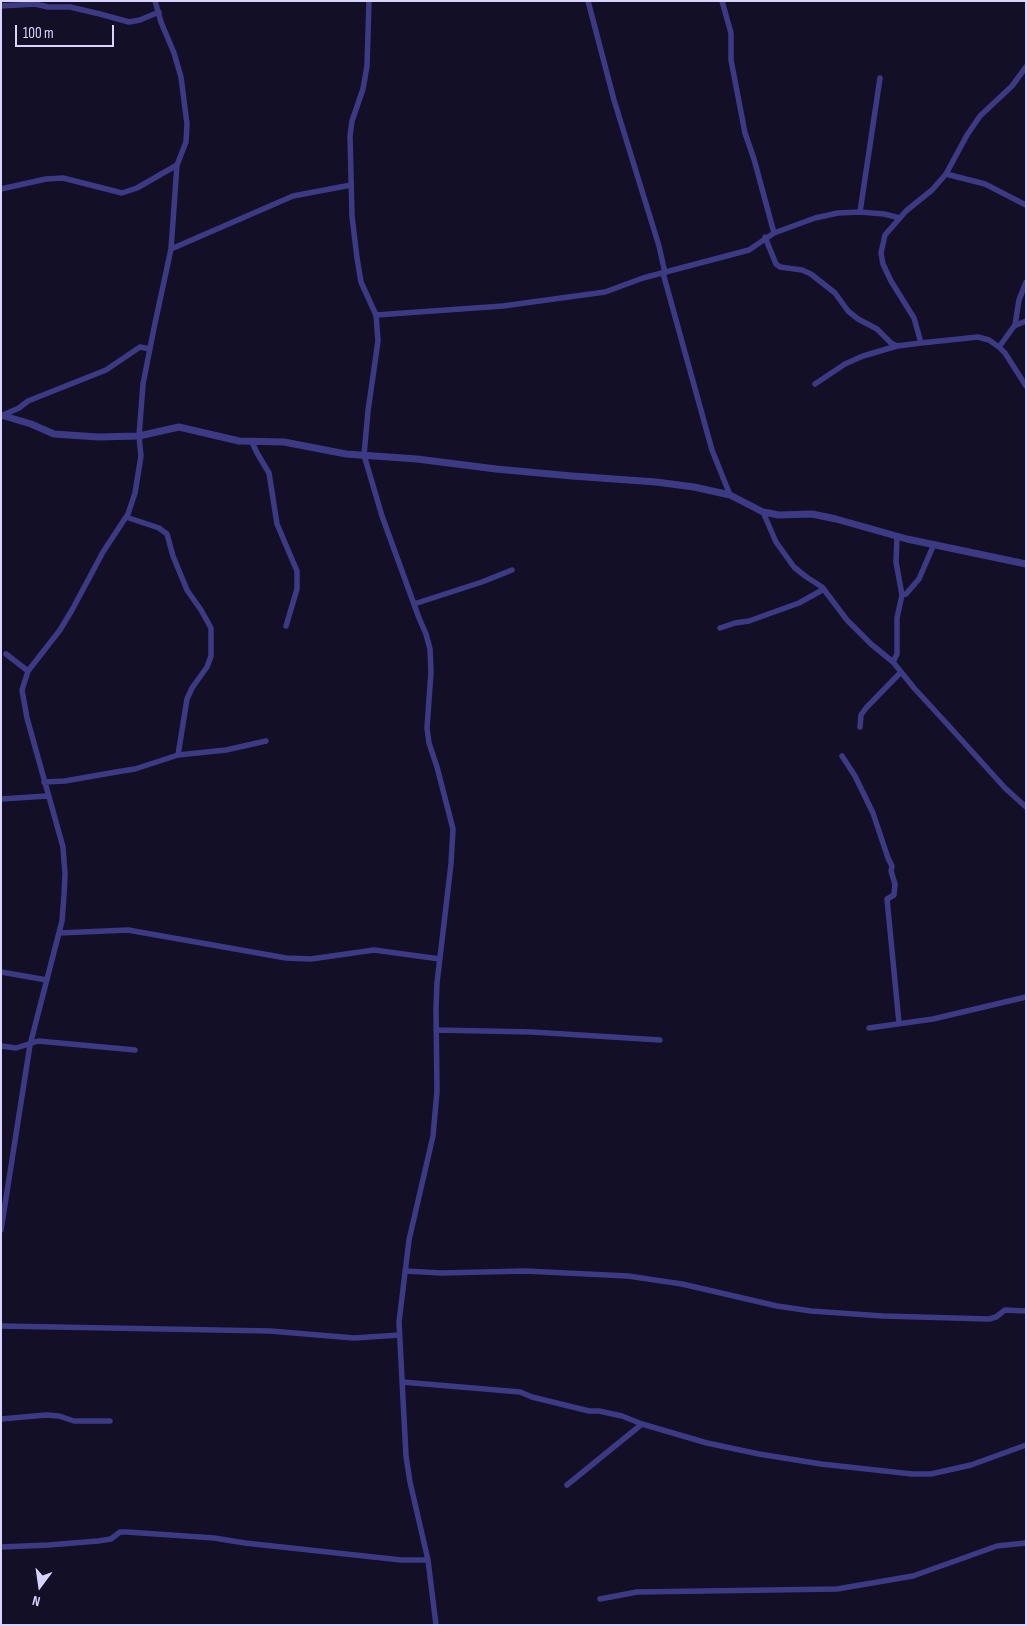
<!DOCTYPE html>
<html>
<head>
<meta charset="utf-8">
<style>
  body { margin:0 }
  #map { position:relative; width:1027px; height:1626px; overflow:hidden; background:#130f26; font-family:"Sofia Sans Condensed",sans-serif }
  canvas { display:block }
  .frame { position:absolute; inset:0; border:2px solid #d9d4ff; pointer-events:none }
  .north { position:absolute; left:15px; top:1561px; width:50px; height:50px; -webkit-text-stroke:4px #130f26; paint-order:stroke; rotate:194deg; font-size:14px; font-weight:700; line-height:20px; text-align:center; color:#d9d4ff }
  .north::after { content:''; display:block; margin:auto; width:18px; height:22px; background:#d9d4ff; clip-path:polygon(50% 0,100% 100%,50% 72%,0 100%) }
  .scale { position:absolute; left:15px; top:25px; width:99px; height:22px; box-sizing:border-box; border:2px solid #d9d4ff; border-top:0; padding-left:6px; font-size:15px; line-height:18px; white-space:nowrap; color:#d9d4ff; -webkit-text-stroke:4px #130f26; paint-order:stroke }
</style>
</head>
<body>
<div id="map">
<canvas width="1027" height="1626"></canvas>
<div class="frame"></div>
<div class="north">N</div>
<div class="scale">100 m</div>
</div>
<script>
const ctx = document.querySelector('canvas').getContext('2d');
ctx.lineJoin = 'round';
const shape = rows => new Path2D(rows.map(r => 'M' + r).join(''));
function strokePath(path, color, width, dash) { ctx.strokeStyle = color; ctx.lineWidth = width; ctx.lineCap = dash ? 'butt' : 'round'; ctx.setLineDash(dash || []); ctx.stroke(path); }
const minor = shape([
  [369,1,367,66,363,89,352,121,350,136,352,216,357,258,361,282,376,315,378,341,368,411,364,455,382,516,419,618,426,634,430,649,431,672,427,728,429,743,437,767,453,829,451,864,437,983,436,1008,437,1091,433,1136,409,1240,399,1322,406,1456,410,1482,428,1560,436,1625],
  [588,1,614,100,659,246,665,273],
  [722,1,731,33,731,60,745,133,754,159,774,233],
  [1,6,35,4,48,7,70,7,100,14,129,22,140,20,159,12],
  [1026,67,1012,86,980,116,967,135,946,174,932,190,906,211,885,235,881,253,883,264,891,281,914,318,921,343,978,337,989,340,999,347,1005,353,1026,386],
  [946,174,985,184,1026,205],
  [1,189,46,179,63,178,122,193,137,188,177,165],
  [860,212,880,78],
  [765,237,776,264,780,267,802,270,811,274,835,293,848,311,858,319,877,329,891,343,897,346,921,343],
  [171,249,293,196,351,185],
  [663,273,712,450,730,495],
  [376,315,503,306,605,292,643,278,749,250,774,233,815,218,838,213,860,212,884,214,900,218],
  [1014,326,1026,321],
  [999,347,1015,325,1019,300,1026,282],
  [815,384,845,364,863,356,897,346],
  [3,415,19,408,28,401,106,370,140,347,150,349],
  [252,442,257,453,269,473,277,524,297,571,297,589,286,626],
  [763,512,776,542,794,567,805,576,822,587,847,620,871,644,893,662,914,688,948,725,1005,788,1026,807],
  [126,517,159,528,167,534,173,556,187,590,201,610,211,628,211,656,207,667,192,688,187,699,178,755],
  [902,595,906,594,919,579,934,544],
  [414,604,482,582,512,570],
  [720,628,735,623,749,621,799,603,824,589],
  [6,654,28,671],
  [893,662,897,654,897,618,902,595,896,562,897,536],
  [860,727,861,715,866,708,901,672],
  [842,756,855,776,873,813,888,858,892,866,891,871,895,884,894,895,887,899,899,1023],
  [44,782,65,781,122,771,135,769,178,755,226,750,266,741],
  [1,799,47,796],
  [59,933,128,930,286,958,311,959,374,950,440,959],
  [1,972,47,980],
  [869,1028,933,1019,1026,997],
  [436,1030,532,1032,660,1040],
  [1,1046,16,1048,38,1041,135,1050],
  [1,1230,30,1045,62,921,64,895,65,874,63,847,27,718,22,690,28,671,60,630,72,610,103,552,128,514,135,493,141,456,139,436,143,384,154,328,171,249,177,165,186,142,187,124,181,77,174,53,161,22,155,1],
  [405,1271,441,1273,525,1271,628,1276,682,1284,777,1306,811,1311,883,1316,989,1319,996,1317,1005,1310,1026,1311],
  [1,1326,270,1331,354,1338,400,1335],
  [402,1382,520,1392,532,1397,589,1411,599,1411,622,1416,642,1424,707,1443,759,1454,821,1464,912,1474,931,1474,971,1465,1026,1445],
  [1,1419,46,1415,59,1416,74,1421,110,1421],
  [567,1485,642,1424],
  [1,1547,49,1545,98,1541,111,1539,120,1532,127,1532,214,1538,245,1543,401,1560,428,1560],
  [600,1599,637,1592,837,1589,913,1576,997,1546,1026,1543]
]);
const tertiary = shape([
  [1,415,31,424,54,434,98,437,139,436,179,427,239,441,284,442,346,454,417,459,496,469,572,476,656,482,694,487,730,495,763,512,769,513,778,515,812,514,836,519,907,539,1026,564]
]);
strokePath(minor, '#3d3a85', 5.5);
strokePath(tertiary, '#3d3a85', 7);
</script>
</body>
</html>
